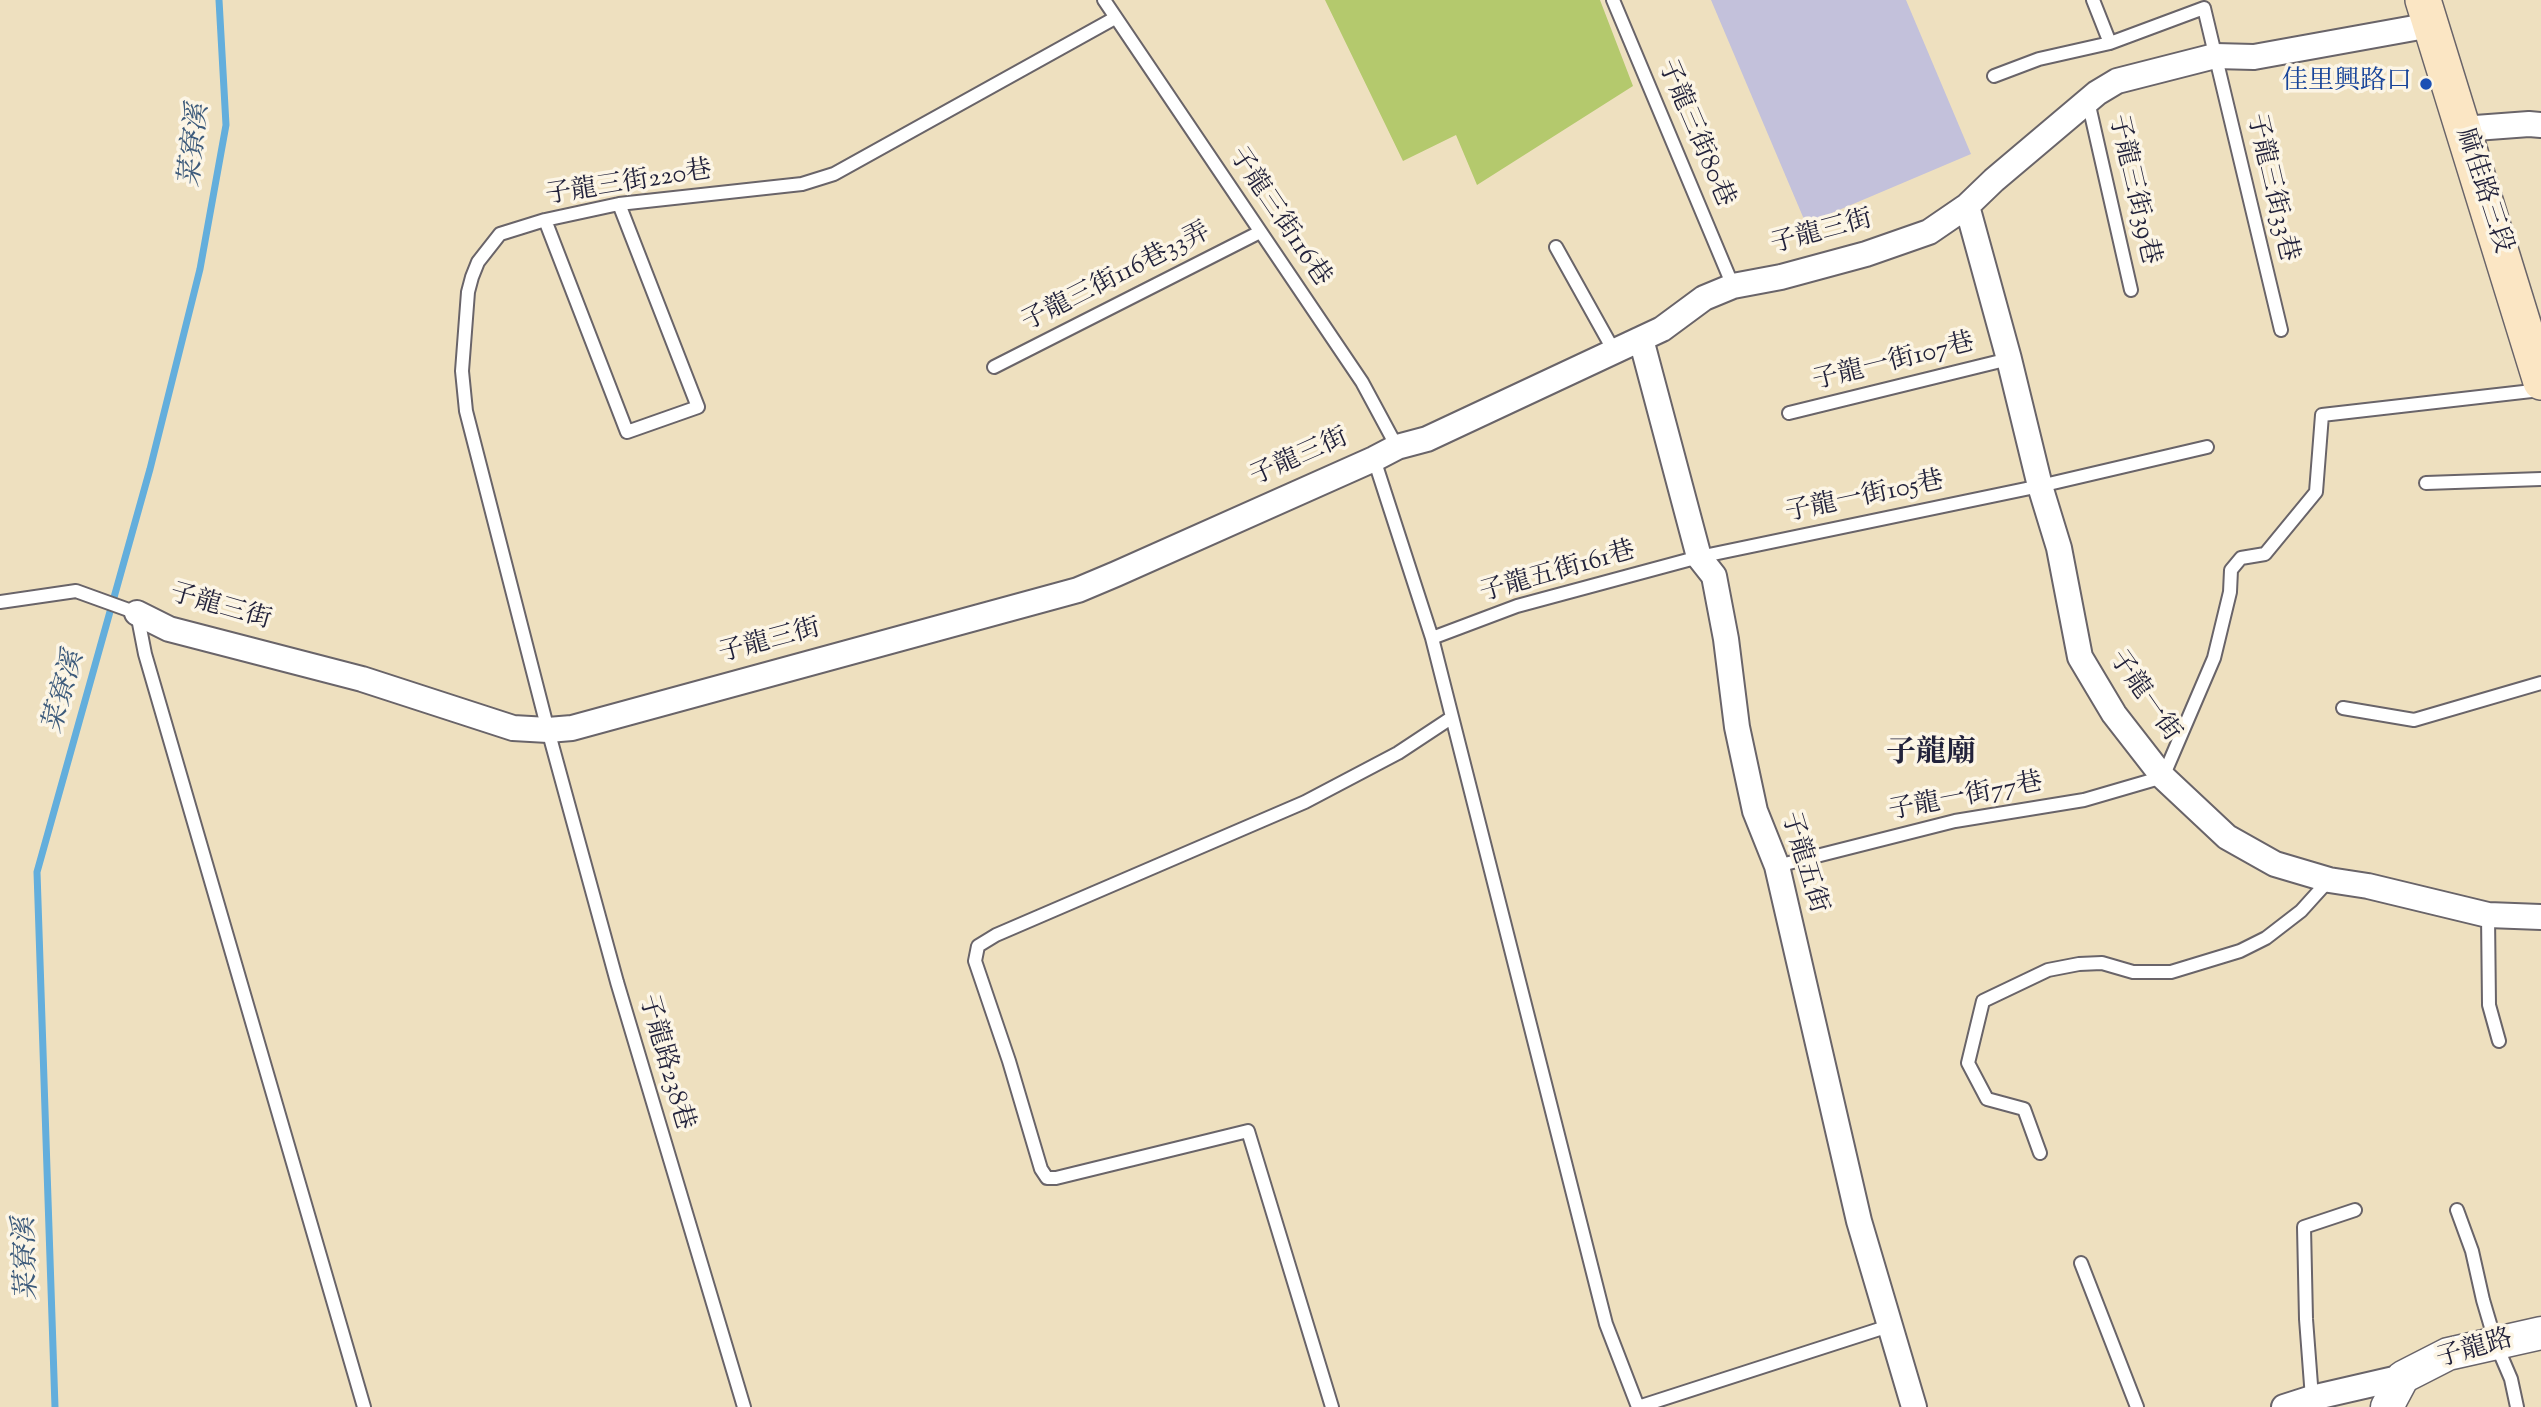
<!DOCTYPE html>
<html>
<head>
<meta charset="utf-8">
<style>
  body { margin:0 }
  canvas { display:block; background:#eee0bf }
</style>
</head>
<body>
<canvas width="2541" height="1407"></canvas>
<script>
const ctx = document.querySelector('canvas').getContext('2d');
ctx.lineJoin = 'round';
function fillPath(path, color) { ctx.fillStyle = color; ctx.fill(path, 'evenodd'); }
const shape = rows => new Path2D(rows.map(r => 'M' + r).join(''));
function strokePath(path, color, width, dash) { ctx.strokeStyle = color; ctx.lineWidth = width; ctx.lineCap = dash ? 'butt' : 'round'; ctx.setLineDash(dash || []); ctx.stroke(path); }
function write(font, color, halo, rows, align = 'center') {
  ctx.font = font + ' "Sorts Mill Goudy","Noto Serif TC",serif'; ctx.lineWidth = 7; ctx.setLineDash([]); ctx.textBaseline = 'middle'; ctx.strokeStyle = halo; ctx.fillStyle = color; for (const [text, x, y, turn = 0] of rows) {
    ctx.save(); ctx.translate(x, y); ctx.rotate((+turn || 0) * Math.PI / 180); ctx.textAlign = isNaN(turn) ? turn : align; if (halo) ctx.strokeText(text, 0, 0); ctx.fillText(text, 0, 0); ctx.restore();
  }
}
const industrial = shape([
  [1711,0,1906,0,1971,154,1806,224]
]);
const green = shape([
  [1325,0,1600,0,1633,86,1477,185,1456,135,1403,161]
]);
const stream = shape([
  [55,1407,37,872,150,469,200,269,226,125,219,0]
]);
const service = shape([
  [1104,0,1362,382,1397,447],
  [1613,0,1733,286],
  [2093,0,2110,43],
  [1994,76,2039,59,2110,43,2204,8,2281,330],
  [2088,101,2131,290],
  [545,220,627,432,698,407,619,204],
  [1556,247,1614,351],
  [994,367,1260,232],
  [1789,413,2009,359],
  [1374,459,1432,638,1606,1324,1638,1407],
  [2426,483,2541,479],
  [0,602,76,591,137,613,145,654,364,1407],
  [1432,638,1517,606,1699,557,2040,486,2207,447],
  [2343,708,2414,720,2541,683],
  [1777,866,1955,821,2084,800,2163,777,2214,658,2230,592,2231,570,2241,558,2265,554,2316,492,2322,415,2541,390],
  [2488,915,2489,1005,2499,1041],
  [2040,1153,2024,1109,1987,1099,1968,1063,1983,1001,2048,970,2079,964,2102,963,2133,972,2171,972,2240,951,2266,938,2301,911,2329,880],
  [2457,1210,2472,1251,2483,1300,2496,1344,2511,1379,2517,1407],
  [2081,1263,2137,1407],
  [2312,1398,2306,1319,2304,1227,2355,1210],
  [744,1407,617,982,548,730,466,411,462,371,468,292,472,277,478,262,500,234,545,220,619,204,802,184,834,174,1115,18],
  [1332,1407,1248,1131,1056,1178,1047,1178,1041,1169,1009,1061,975,961,978,946,996,935,1305,802,1398,753,1451,718],
  [1638,1407,1889,1326]
]);
const minor = shape([
  [2462,129,2529,124,2541,125],
  [1967,206,2009,359,2040,486,2059,548,2080,657,2114,714,2163,777,2227,837,2275,864,2329,880,2368,886,2488,915,2541,917],
  [1641,339,1699,557,1714,576,1726,639,1737,727,1755,811,1777,866,1859,1221,1914,1407],
  [137,613,169,629,362,679,513,728,548,730,572,728,1078,590,1116,574,1374,459,1397,447,1427,439,1662,329,1704,298,1733,286,1781,277,1866,254,1929,232,1967,206,1994,180,2097,93,2117,81,2215,56,2254,57,2431,25],
  [2284,1407,2312,1398,2403,1377]
]);
const tertiary = shape([
  [2387,1407,2403,1377,2448,1354,2541,1333]
]);
const secondary = shape([
  [2423,0,2541,382]
]);
const markers = [
  [2426,84,7,"#1a4fb4"]
];
const transitNames = [
  ["佳里興路口",2412,84]
];
const streetNames = [
  ["子龍三街80巷",1694,134,67],
  ["子龍三街220巷",629,185,-9],
  ["子龍三街33巷",2270,188,77],
  ["子龍三街39巷",2132,190,77],
  ["麻佳路三段",2482,191,72],
  ["子龍三街116巷",1278,218,56],
  ["子龍三街",1822,234,-15],
  ["子龍三街116巷33弄",1117,279,-27],
  ["子龍一街107巷",1894,364,-14],
  ["子龍三街",1300,459,-24],
  ["子龍一街105巷",1865,499,-12],
  ["子龍五街161巷",1558,574,-16],
  ["子龍三街",220,609,16],
  ["子龍三街",770,643,-15],
  ["子龍一街",2143,697,55],
  ["子龍一街77巷",1966,799,-11],
  ["子龍五街",1802,863,73],
  ["子龍路238巷",664,1063,74],
  ["子龍路",2475,1351,-16]
];
const waterNames = [
  ["菜寮溪",197,146,-84],
  ["菜寮溪",66,693,-74],
  ["菜寮溪",29,1259,-92]
];
const quarterNames = [
  ["子龍廟",1931,756]
];
fillPath(industrial, '#c3c1db');
fillPath(green, '#b4c96d');
strokePath(stream, '#63aedc', 7);
strokePath(service, '#696469', 16);
strokePath(minor, '#696469', 28);
strokePath(tertiary, '#696469', 35);
strokePath(secondary, '#696469', 38);
strokePath(service, '#fff', 12);
strokePath(minor, '#fff', 24);
strokePath(tertiary, '#fff', 32);
strokePath(secondary, '#fbe6c4', 35);
for (const [x, y, r, color] of markers) { const dot = new Path2D(); dot.arc(x, y, r, 0, 2 * Math.PI); ctx.fillStyle = color; ctx.fill(dot); strokePath(dot, '#fcf5e5', 2.5); }
write('26px', '#164399', '#fcf5e5', transitNames, 'right');
write('26px', '#22223b', '#fcf5e5', streetNames);
write('italic 28px', '#3c5a7b', '#fcf5e5', waterNames);
write('bold 30px', '#22223b', '#fcf5e5', quarterNames);
</script>
</body>
</html>
